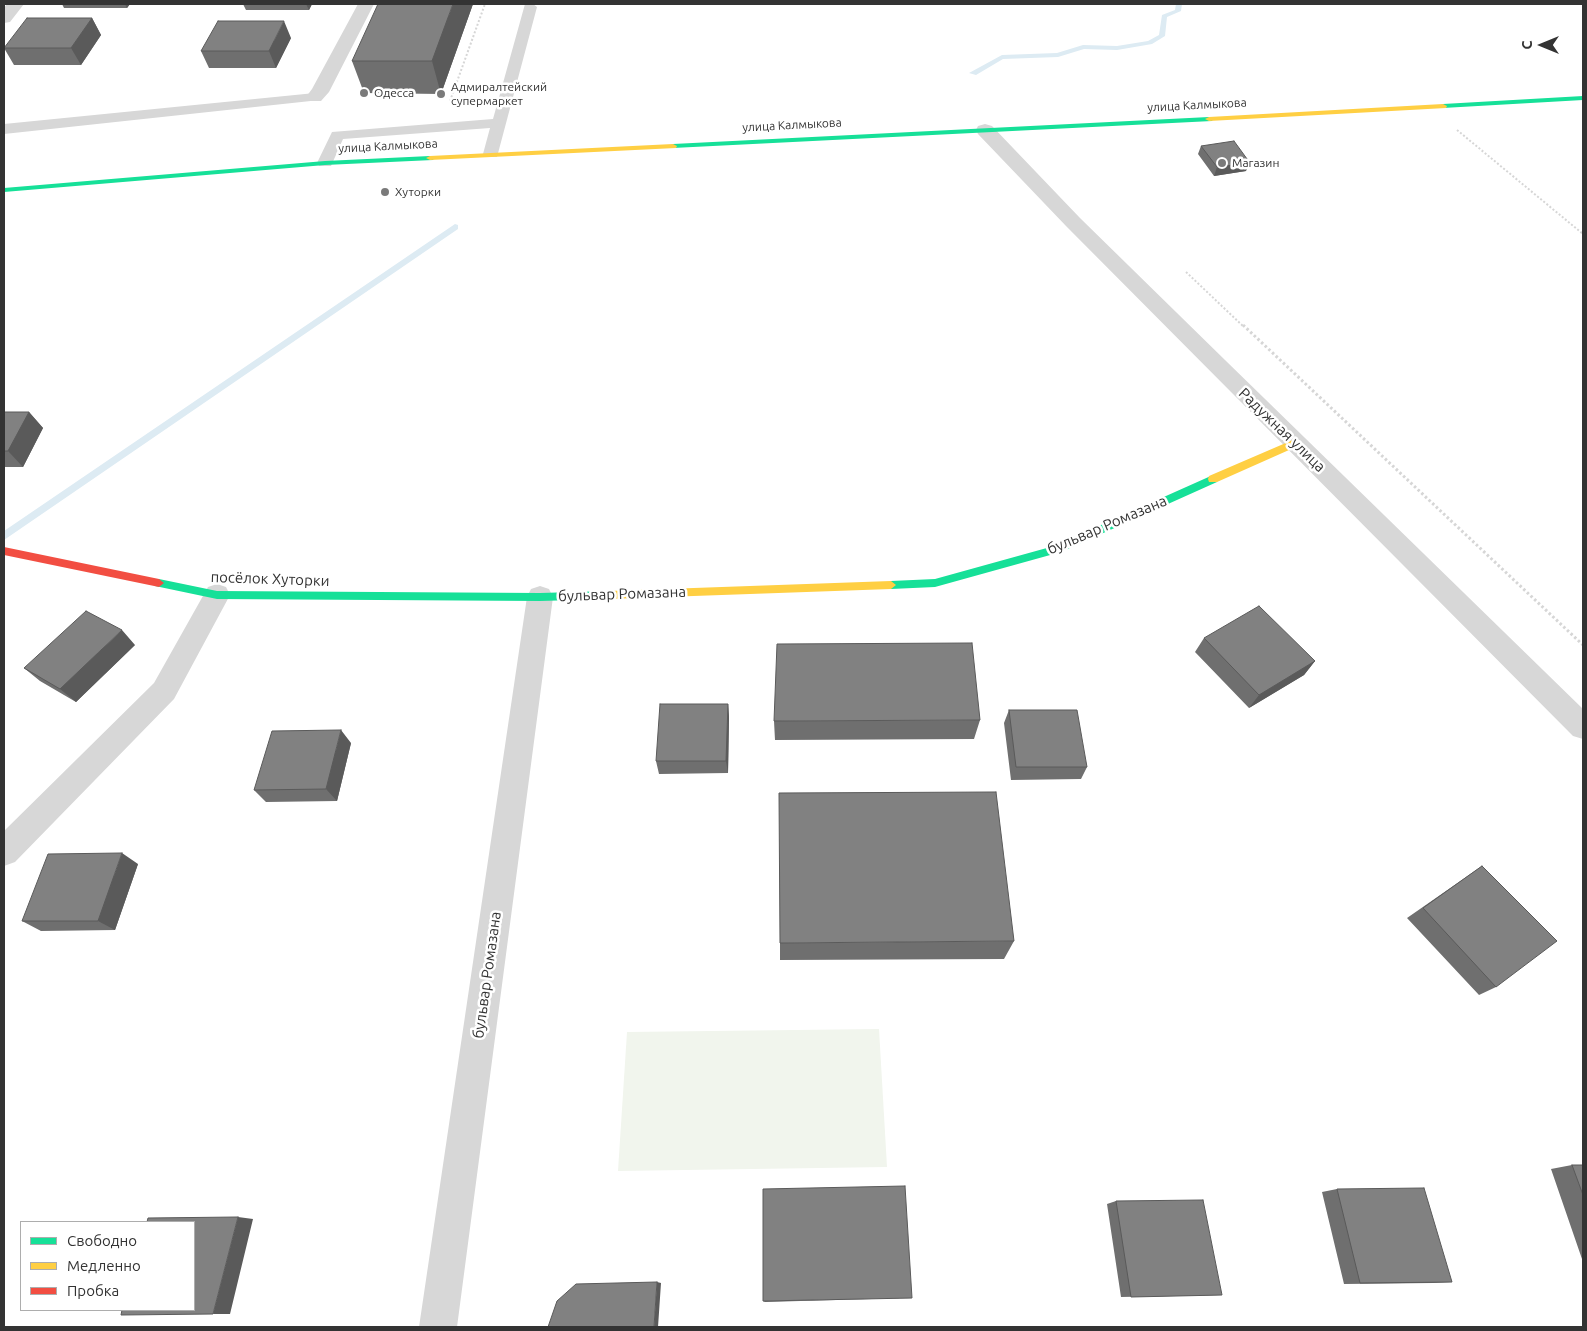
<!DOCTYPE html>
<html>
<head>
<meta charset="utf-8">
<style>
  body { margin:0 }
  #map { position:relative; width:1587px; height:1331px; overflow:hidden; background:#fff; font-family:Ubuntu,sans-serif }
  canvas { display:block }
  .frame { position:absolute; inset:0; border:5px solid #333; pointer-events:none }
  .legend { position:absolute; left:20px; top:1221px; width:175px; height:90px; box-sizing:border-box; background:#fff; border:1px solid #adadad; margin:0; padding:6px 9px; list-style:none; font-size:15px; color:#333 }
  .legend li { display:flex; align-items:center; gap:10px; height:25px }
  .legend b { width:25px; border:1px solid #adadad }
  .north { position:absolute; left:1517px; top:20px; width:50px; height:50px; -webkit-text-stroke:4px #fff; paint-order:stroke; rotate:270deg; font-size:14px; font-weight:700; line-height:20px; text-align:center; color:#333 }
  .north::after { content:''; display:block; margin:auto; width:18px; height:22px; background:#333; clip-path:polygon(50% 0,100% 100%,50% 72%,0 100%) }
</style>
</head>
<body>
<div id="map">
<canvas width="1587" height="1331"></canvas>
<div class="frame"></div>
<ul class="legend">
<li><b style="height:6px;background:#16e098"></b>Свободно</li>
<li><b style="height:6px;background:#ffcf43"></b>Медленно</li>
<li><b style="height:6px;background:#f24e42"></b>Пробка</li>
</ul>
<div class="north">С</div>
</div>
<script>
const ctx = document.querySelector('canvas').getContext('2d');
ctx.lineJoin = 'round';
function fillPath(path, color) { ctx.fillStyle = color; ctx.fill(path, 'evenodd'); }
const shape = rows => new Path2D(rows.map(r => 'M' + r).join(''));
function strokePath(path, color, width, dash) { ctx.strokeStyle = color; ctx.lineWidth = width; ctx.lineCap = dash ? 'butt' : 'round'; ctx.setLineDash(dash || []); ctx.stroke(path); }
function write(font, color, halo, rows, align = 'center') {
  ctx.font = font + ' Ubuntu,sans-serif'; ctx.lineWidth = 5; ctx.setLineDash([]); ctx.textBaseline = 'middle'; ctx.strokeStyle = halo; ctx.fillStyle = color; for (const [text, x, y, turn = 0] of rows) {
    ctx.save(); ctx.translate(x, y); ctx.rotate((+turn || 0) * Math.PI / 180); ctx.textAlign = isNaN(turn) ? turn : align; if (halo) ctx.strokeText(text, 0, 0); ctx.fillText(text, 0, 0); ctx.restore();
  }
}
const green = shape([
  [879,1029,887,1167,618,1171,627,1032]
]);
const stream = shape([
  [1176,4,1182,4,1181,11,1167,17,1165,36,1152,44,1117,50,1084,49,1058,57,1003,59,976,75,969,73,1002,55,1057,53,1083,45,1117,46,1148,41,1159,35,1162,15,1175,10,1176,4],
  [455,224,458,225,458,229,4,540,4,531,455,224]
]);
const pathFar1 = shape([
  [450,101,485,4],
  [1457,130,1583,234],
  [1186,272,1244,327]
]);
const path = shape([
  [1243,325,1583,645]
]);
const lane = shape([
  [525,4,533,4,537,7,497,157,485,157,483,154,490,128,343,139,331,166,319,166,317,163,332,132,493,119,525,4],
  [315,93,322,97,320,100,4,134,4,124,315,93]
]);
const street = shape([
  [7,4,24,4,10,22,4,23,4,8,7,4],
  [358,4,374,4,329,92,321,101,309,101,306,97,312,89,358,4],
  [985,124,992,126,1080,218,1225,360,1583,709,1583,739,1573,736,1066,226,978,134,976,130,978,126,985,124],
  [217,584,226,587,230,595,174,699,15,862,4,866,4,831,154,683,208,587,217,584],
  [540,586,549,589,553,597,457,1327,419,1327,527,597,531,589,540,586]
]);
const fast = shape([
  [1583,96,1583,100,1443,108,1439,106,1443,104,1583,96],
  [1209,117,1213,119,1212,121,673,148,669,146,673,144,1209,117],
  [430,156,434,158,433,160,325,165,4,192,4,188,325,161,430,156],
  [1213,475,1218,479,1217,482,1061,552,935,587,891,589,886,585,891,581,935,579,1054,546,1213,475],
  [159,579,217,591,540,593,609,591,613,592,614,595,613,598,609,599,540,601,217,599,155,586,154,583,155,580,159,579]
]);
const slow = shape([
  [1443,104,1447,106,1446,108,1209,121,1205,119,1209,117,1443,104],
  [673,144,677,146,676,148,430,160,426,158,430,156,673,144],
  [1295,439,1298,440,1300,443,1298,446,1217,482,1209,482,1208,479,1209,476,1295,439],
  [891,581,896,585,891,589,609,599,605,598,604,595,605,592,609,591,891,581]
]);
const jam = shape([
  [4,547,159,579,164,583,159,587,4,555,4,547]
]);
const wall = shape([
  [62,4,130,4,127,8,64,8],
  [243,4,312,4,309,10,246,10],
  [473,4,441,94,364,93,352,61],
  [92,18,101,35,81,65,14,65,4,48],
  [291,38,276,68,209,68,201,51],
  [1201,146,1246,171,1214,176,1198,154],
  [4,412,29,412,43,428,23,467,4,467],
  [1204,638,1315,661,1304,675,1249,708,1195,652],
  [135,645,76,702,40,681,24,668],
  [728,704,729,717,728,773,659,774,656,761],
  [1009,710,1087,767,1081,779,1011,780,1004,723],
  [980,720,974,739,775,740,774,721],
  [351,743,337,801,266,802,254,790],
  [138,864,115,930,41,931,22,921],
  [1482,866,1496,987,1479,995,1407,918],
  [1014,941,1004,959,780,960,780,943],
  [1572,1165,1583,1165,1583,1259,1582,1259,1551,1169],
  [1337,1189,1452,1282,1433,1283,1344,1284,1322,1192],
  [1116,1201,1222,1295,1121,1297,1107,1204],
  [907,1298,765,1302,763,1301,912,1298]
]);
const shadedWall = shape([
  [125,4,130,4,127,8],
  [306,4,312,4,309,10],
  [453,4,473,4,441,94,432,61],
  [92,18,101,35,81,65,71,48],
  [284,21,291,38,276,68,269,51],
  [1250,163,1246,171,1214,176,1217,167],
  [29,412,43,428,23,467,8,451],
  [122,630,135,645,76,702,60,689],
  [1315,661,1304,675,1249,708,1259,695],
  [728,704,729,717,728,773,726,761],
  [341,730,351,743,337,801,326,789],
  [122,853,138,864,115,930,98,921],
  [238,1217,253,1219,230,1314,213,1314],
  [657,1282,661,1283,658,1327,654,1327]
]);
const building = shape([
  [378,4,453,4,432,61,352,61,378,4],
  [27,18,92,18,71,48,4,48,27,18],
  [218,21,284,21,269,51,201,51,218,21],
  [1234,141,1250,163,1217,167,1201,146,1234,141],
  [4,412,29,412,8,451,4,451,4,412],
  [1259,606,1315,661,1259,695,1204,638,1259,606],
  [86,611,122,630,60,689,24,668,86,611],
  [972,643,980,720,774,721,777,644,972,643],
  [660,704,728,704,726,761,656,761,660,704],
  [1009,710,1077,710,1087,767,1016,767,1009,710],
  [341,730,326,789,254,790,272,731,341,730],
  [996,792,1014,941,780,943,779,793,996,792],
  [122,853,98,921,22,921,48,854,122,853],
  [1482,866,1557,941,1496,987,1423,908,1482,866],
  [1572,1165,1583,1165,1583,1195,1572,1165],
  [905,1186,912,1298,763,1301,763,1189,905,1186],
  [1424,1188,1452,1282,1360,1283,1337,1189,1424,1188],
  [1203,1200,1222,1295,1131,1297,1116,1201,1203,1200],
  [238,1217,213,1314,121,1315,122,1310,194,1310,194,1222,147,1222,148,1218,238,1217],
  [657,1282,654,1327,548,1327,557,1301,576,1284,657,1282]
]);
const markers = [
  [364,93,5,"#7a7a7a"],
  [441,94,5,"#7a7a7a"],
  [1222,163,5,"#7a7a7a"],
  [385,192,5,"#7a7a7a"]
];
const farPoinames = [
  ["Адмиралтейский",451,87],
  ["супермаркет",451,101],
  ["Одесса",374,93],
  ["Магазин",1232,163],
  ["Хуторки",395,192]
];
const farStreetnames = [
  ["улица Калмыкова",1197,105,-3],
  ["улица Калмыкова",792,125,-3],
  ["улица Калмыкова",388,146,-3]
];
const streetNames = [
  ["Радужная улица",1282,430,44],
  ["бульвар Ромазана",1107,525,-23],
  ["посёлок Хуторки",270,579,2],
  ["бульвар Ромазана",622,594,-2],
  ["бульвар Ромазана",487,975,-82]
];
fillPath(green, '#f1f5ed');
fillPath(stream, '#ddebf3');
strokePath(pathFar1, '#d6d6d6', 2, [2, 2]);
strokePath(path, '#d6d6d6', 3, [2.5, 2.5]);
fillPath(lane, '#d7d7d7');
fillPath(street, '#d7d7d7');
fillPath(fast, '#16e098');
fillPath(slow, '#ffcf43');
fillPath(jam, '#f24e42');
fillPath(wall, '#6f6f6f');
fillPath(shadedWall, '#5a5a5a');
fillPath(building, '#818181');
strokePath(building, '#5a5a5a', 1);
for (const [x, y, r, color] of markers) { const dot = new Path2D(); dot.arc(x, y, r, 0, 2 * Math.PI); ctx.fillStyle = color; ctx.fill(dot); strokePath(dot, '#fff', 2); }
write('12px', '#333', '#fff', farPoinames, 'left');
write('12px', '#333', '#fff', farStreetnames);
write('15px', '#333', '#fff', streetNames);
</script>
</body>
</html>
